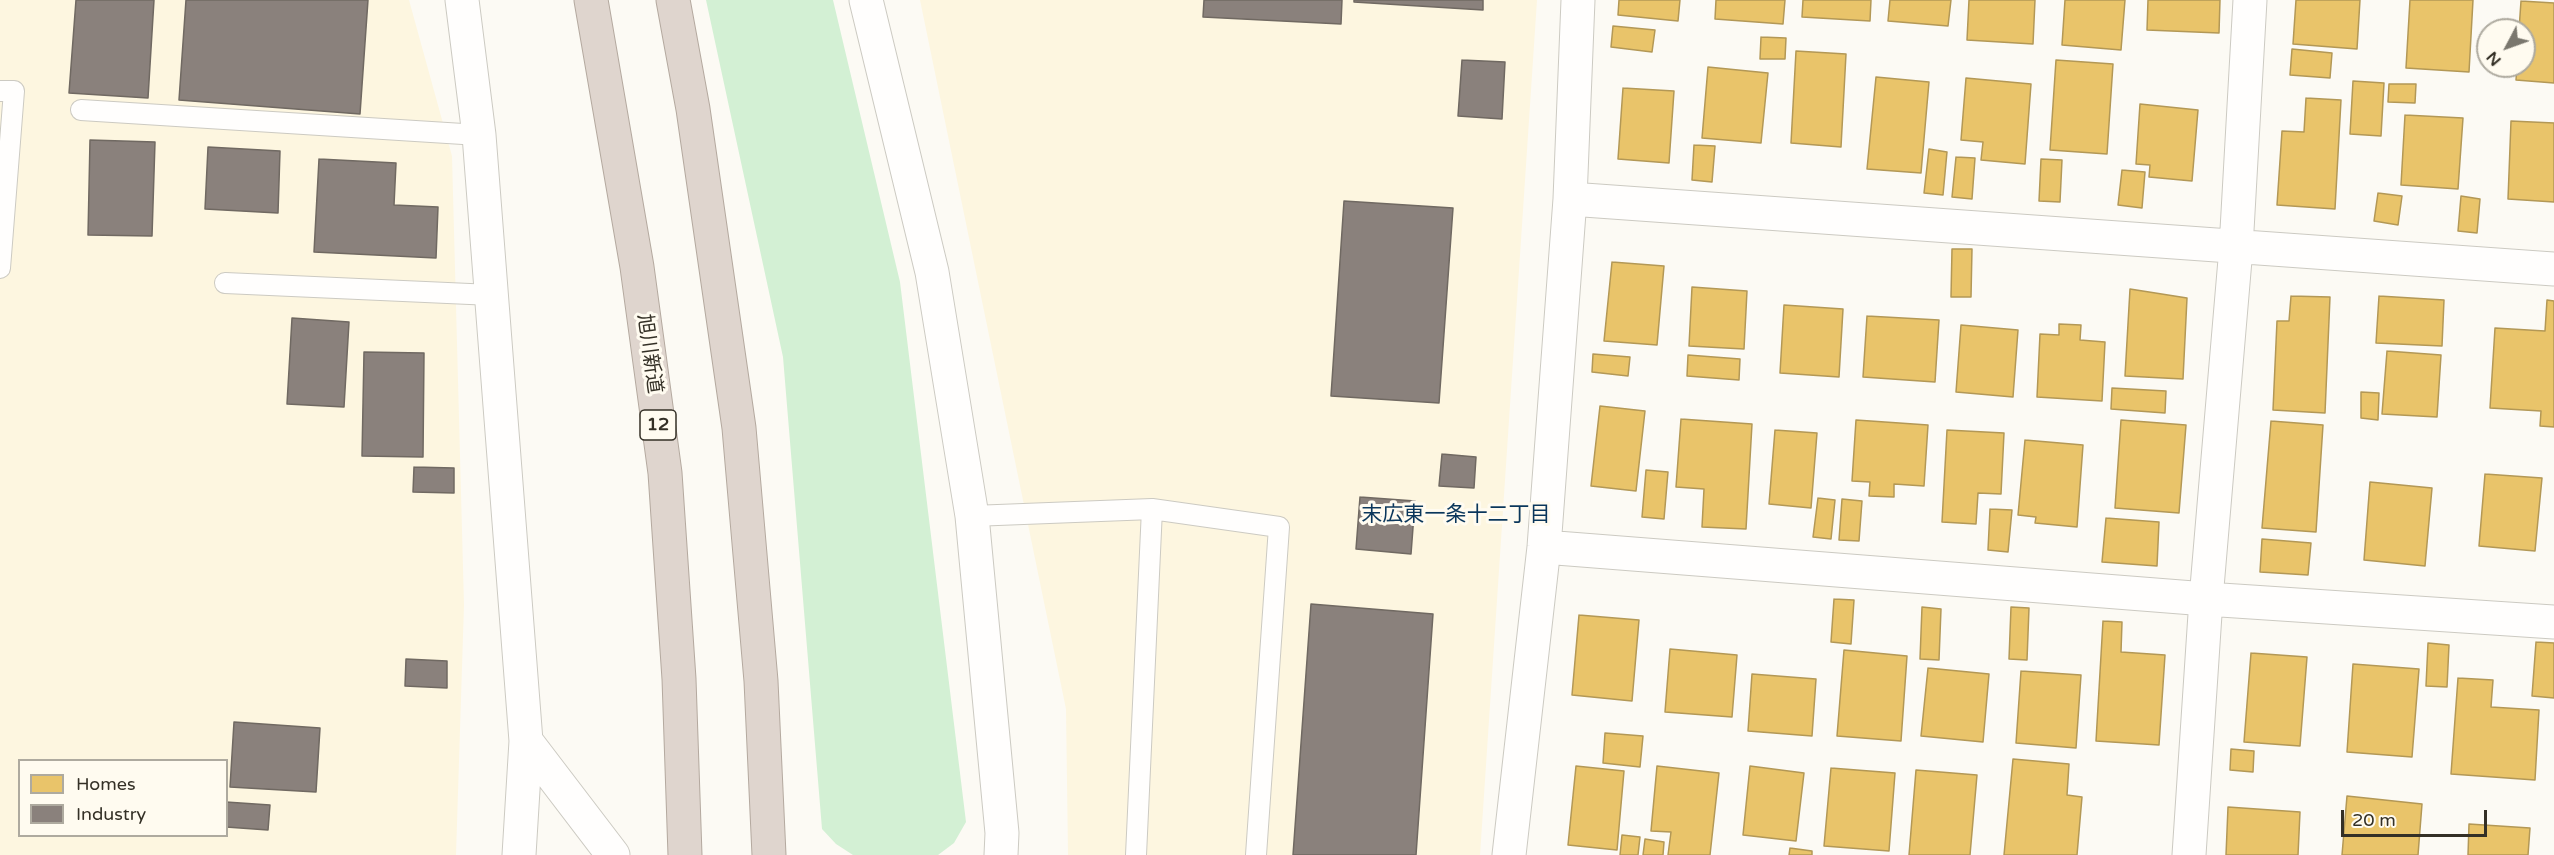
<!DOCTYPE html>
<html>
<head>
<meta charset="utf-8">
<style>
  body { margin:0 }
  #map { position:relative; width:2554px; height:855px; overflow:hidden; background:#fcfaf4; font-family:"Varela Round",sans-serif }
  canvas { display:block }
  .legend { position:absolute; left:18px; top:759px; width:210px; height:78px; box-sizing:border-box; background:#fffbf0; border:2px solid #aeaa9f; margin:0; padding:8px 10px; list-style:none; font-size:18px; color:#343026 }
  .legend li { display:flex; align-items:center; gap:12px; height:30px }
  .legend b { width:30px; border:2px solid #aeaa9f }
  .north { position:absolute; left:2476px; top:18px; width:60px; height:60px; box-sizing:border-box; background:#fffbf0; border:2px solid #aeaa9f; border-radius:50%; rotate:229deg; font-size:16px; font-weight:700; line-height:24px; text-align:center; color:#343026 }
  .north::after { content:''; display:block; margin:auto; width:21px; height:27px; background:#7a776e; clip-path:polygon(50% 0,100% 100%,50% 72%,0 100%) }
  .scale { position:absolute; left:2341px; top:810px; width:146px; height:27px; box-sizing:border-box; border:3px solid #343026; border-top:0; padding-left:8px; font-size:18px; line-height:21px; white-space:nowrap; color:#343026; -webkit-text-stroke:4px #fffbf0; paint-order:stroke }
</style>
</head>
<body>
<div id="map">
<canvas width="2554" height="855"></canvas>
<ul class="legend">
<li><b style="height:16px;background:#e9c46a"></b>Homes</li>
<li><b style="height:16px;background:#8a817c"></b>Industry</li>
</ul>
<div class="north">N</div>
<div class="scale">20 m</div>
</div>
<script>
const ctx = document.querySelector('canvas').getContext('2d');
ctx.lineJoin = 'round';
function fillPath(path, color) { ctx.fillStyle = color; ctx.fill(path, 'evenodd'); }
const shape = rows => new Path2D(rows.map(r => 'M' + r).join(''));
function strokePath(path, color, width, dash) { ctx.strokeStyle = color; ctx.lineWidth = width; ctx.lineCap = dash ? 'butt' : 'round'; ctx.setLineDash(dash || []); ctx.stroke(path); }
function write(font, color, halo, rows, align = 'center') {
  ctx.font = font + ' "Varela Round","Noto Sans JP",sans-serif'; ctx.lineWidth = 6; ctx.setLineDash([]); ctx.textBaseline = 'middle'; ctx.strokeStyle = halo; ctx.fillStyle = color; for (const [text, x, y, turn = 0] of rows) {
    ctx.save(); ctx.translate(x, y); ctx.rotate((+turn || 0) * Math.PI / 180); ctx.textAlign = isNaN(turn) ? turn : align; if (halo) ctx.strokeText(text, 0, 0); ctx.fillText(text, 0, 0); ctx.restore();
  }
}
const built = shape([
  [0,0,409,0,452,156,464,605,456,855,0,855],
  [20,760,226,760,226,836,20,836],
  [920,0,1537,0,1480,855,1068,855,1066,709]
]);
const green = shape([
  [706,0,833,0,900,282,966,822,954,843,938,855,853,855,836,844,822,829,783,357]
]);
const homes = shape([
  [1619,0,1680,0,1678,21,1618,15,1619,0],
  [1716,0,1785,0,1783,24,1715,19,1716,0],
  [1803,0,1871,0,1870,21,1802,17,1803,0],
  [1890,0,1951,0,1948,26,1888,21,1890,0],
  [1969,0,2035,0,2033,44,1967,40,1969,0],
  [2065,0,2125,0,2121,50,2062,45,2065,0],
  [2148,0,2220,0,2219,33,2147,30,2148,0],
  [2296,0,2360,0,2357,49,2293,44,2296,0],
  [2410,0,2473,0,2469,72,2406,68,2410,0],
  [2521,1,2554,3,2554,83,2516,80,2517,66,2524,66,2524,30,2519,30,2521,1],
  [1613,26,1655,30,1652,52,1611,47,1613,26],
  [1761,37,1786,38,1785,59,1760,59,1761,37],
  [2292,49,2332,53,2330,78,2290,75,2292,49],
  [1796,51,1846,54,1841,147,1791,143,1796,51],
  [2056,60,2113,64,2107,154,2050,150,2056,60],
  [1708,67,1768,73,1761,143,1702,138,1708,67],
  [1876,77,1929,82,1921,173,1867,169,1876,77],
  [1966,78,2031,84,2025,164,1981,160,1983,142,1961,140,1966,78],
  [2353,81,2384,83,2381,136,2350,134,2353,81],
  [2389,84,2416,84,2415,103,2388,102,2389,84],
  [1623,88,1674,91,1669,163,1618,159,1623,88],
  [2306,98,2341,100,2335,209,2277,205,2282,131,2304,132,2306,98],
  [2140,104,2198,110,2192,181,2149,177,2150,165,2136,164,2140,104],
  [2405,115,2463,118,2458,189,2401,185,2405,115],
  [2511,121,2554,123,2554,202,2508,199,2511,121],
  [1694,145,1715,146,1712,182,1692,180,1694,145],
  [1929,149,1947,152,1943,195,1924,193,1929,149],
  [1956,157,1975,158,1972,199,1952,197,1956,157],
  [2041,159,2062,160,2060,202,2039,201,2041,159],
  [2122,170,2145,172,2142,208,2118,205,2122,170],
  [2378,193,2402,196,2398,225,2374,221,2378,193],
  [2461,196,2480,199,2477,233,2458,231,2461,196],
  [1952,249,1972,249,1971,297,1951,297,1952,249],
  [1612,262,1664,266,1657,345,1604,341,1612,262],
  [1692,287,1747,291,1744,349,1689,346,1692,287],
  [2130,289,2187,298,2183,379,2125,376,2130,289],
  [2291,296,2330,297,2325,413,2273,410,2277,321,2289,321,2291,296],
  [2379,296,2444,300,2442,346,2376,343,2379,296],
  [2547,300,2554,301,2554,427,2540,426,2541,411,2490,408,2495,328,2545,331,2547,300],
  [1784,305,1843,309,1839,377,1780,373,1784,305],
  [1867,316,1939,320,1935,382,1863,377,1867,316],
  [2059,324,2081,325,2080,340,2105,342,2102,401,2037,397,2040,334,2059,335,2059,324],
  [1961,325,2018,330,2013,397,1956,392,1961,325],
  [2387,351,2441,355,2437,417,2382,414,2387,351],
  [1593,354,1630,357,1628,376,1592,372,1593,354],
  [1688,355,1740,359,1739,380,1687,376,1688,355],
  [2112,388,2166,391,2165,413,2111,409,2112,388],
  [2361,392,2379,393,2378,420,2361,418,2361,392],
  [1600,406,1645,411,1636,491,1591,486,1600,406],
  [1681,419,1752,424,1746,529,1702,527,1704,489,1676,487,1681,419],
  [1856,420,1928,425,1924,486,1894,484,1894,497,1869,496,1870,482,1852,481,1856,420],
  [2121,420,2186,425,2179,513,2115,508,2121,420],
  [2271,421,2323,425,2316,532,2262,528,2271,421],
  [1775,430,1817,433,1811,508,1769,504,1775,430],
  [1947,430,2004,433,2001,494,1978,493,1976,524,1942,522,1947,430],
  [2025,440,2083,445,2077,527,2035,523,2036,517,2018,515,2025,440],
  [1646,470,1668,472,1664,519,1642,517,1646,470],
  [2485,474,2542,478,2535,551,2479,546,2485,474],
  [2370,482,2432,488,2425,566,2364,560,2370,482],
  [1818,498,1835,500,1831,539,1813,537,1818,498],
  [1842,499,1862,501,1859,541,1839,540,1842,499],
  [1990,509,2012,510,2008,552,1988,550,1990,509],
  [2106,518,2159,522,2157,566,2102,562,2106,518],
  [2262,539,2311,543,2308,575,2260,572,2262,539],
  [1834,599,1854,600,1851,644,1831,642,1834,599],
  [1922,607,1941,609,1939,660,1920,659,1922,607],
  [2011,607,2029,608,2027,660,2009,659,2011,607],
  [1579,615,1639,620,1632,701,1572,695,1579,615],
  [2103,621,2122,622,2121,652,2165,655,2159,745,2096,741,2103,621],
  [2536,642,2554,643,2554,698,2532,696,2536,642],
  [2428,643,2449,645,2447,687,2426,686,2428,643],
  [1670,649,1737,655,1732,717,1665,712,1670,649],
  [1844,650,1907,656,1901,741,1837,736,1844,650],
  [2251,653,2307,657,2300,746,2244,742,2251,653],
  [2353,664,2419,669,2412,757,2347,752,2353,664],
  [1928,668,1989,674,1983,742,1921,736,1928,668],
  [2021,671,2081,675,2076,748,2016,743,2021,671],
  [1752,674,1816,679,1812,736,1748,731,1752,674],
  [2458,678,2493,680,2491,707,2539,710,2535,780,2451,774,2458,678],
  [1605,733,1643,736,1640,767,1603,763,1605,733],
  [2231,749,2254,751,2253,772,2230,770,2231,749],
  [2013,759,2069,764,2067,795,2082,797,2077,855,2004,855,2013,759],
  [1576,766,1624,771,1617,850,1568,845,1576,766],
  [1657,766,1719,773,1710,855,1668,855,1671,832,1651,831,1657,766],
  [1750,766,1804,773,1796,841,1743,835,1750,766],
  [1831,768,1895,773,1889,851,1824,846,1831,768],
  [1916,770,1977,775,1970,855,1909,855,1916,770],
  [2347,796,2422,804,2418,855,2342,855,2347,796],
  [2228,807,2300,812,2298,855,2226,855,2228,807],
  [2469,824,2530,828,2528,855,2468,855,2469,824],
  [1622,835,1640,837,1638,855,1620,855,1622,835],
  [1645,839,1664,842,1663,855,1643,855,1645,839],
  [1790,848,1812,851,1812,855,1789,855,1790,848]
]);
const industry = shape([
  [76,0,154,0,148,98,69,93,76,0],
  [186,0,368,0,360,114,179,100,186,0],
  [1204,0,1342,0,1341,24,1203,17,1204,0],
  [1354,0,1483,0,1483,10,1354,2,1354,0],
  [1462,60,1505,62,1502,119,1458,116,1462,60],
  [90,140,155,142,152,236,88,235,90,140],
  [208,147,280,151,278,213,205,209,208,147],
  [319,159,396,163,394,205,438,207,436,258,314,252,319,159],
  [1344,201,1453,208,1439,403,1331,396,1344,201],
  [292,318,349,322,344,407,287,404,292,318],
  [364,352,424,353,423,457,362,456,364,352],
  [1442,454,1476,457,1474,488,1439,486,1442,454],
  [414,467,454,468,454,493,413,492,414,467],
  [1360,497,1415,501,1411,554,1356,549,1360,497],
  [1311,604,1433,614,1416,855,1293,855,1311,604],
  [406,659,447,661,447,688,405,686,406,659],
  [234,722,320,728,316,792,230,787,234,722],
  [226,802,270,805,268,830,226,827,226,802]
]);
const lane = shape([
  [0,91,14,91,0,268],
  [81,110,479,135],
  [225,283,492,295],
  [972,516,1152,509,1279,527,1256,855],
  [1136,855,1152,509]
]);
const street = shape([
  [462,0,479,135,526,741,519,855],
  [866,0,932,272,972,516,1002,833,1001,855],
  [1570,199,2554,269],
  [1544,547,2206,599,2554,622],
  [526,741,613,855],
  [1509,855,1544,547,1570,199,1578,0],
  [2189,855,2206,599,2236,248,2250,0]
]);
const highway = shape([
  [591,0,637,267,665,473,679,679,685,855],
  [673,0,693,109,739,428,761,681,769,855]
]);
const shields = [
  [658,425,36]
];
const shieldNames = [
  ["12",658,425]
];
const streetNames = [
  ["旭川新道",649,354,82]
];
const neighbourhoodNames = [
  ["末広東一条十二丁目",1456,515]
];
fillPath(built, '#fdf6e0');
fillPath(green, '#d3f0d4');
fillPath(homes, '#e9c46a');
strokePath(homes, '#b39856', 1.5);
fillPath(industry, '#8a817c');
strokePath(industry, '#706962', 1.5);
strokePath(lane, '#cccac2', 22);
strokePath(street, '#cccac2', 35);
strokePath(highway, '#b4a99f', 35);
strokePath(lane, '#fffefd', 20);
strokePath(street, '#fffefd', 33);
strokePath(highway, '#dfd5ce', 33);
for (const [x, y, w] of shields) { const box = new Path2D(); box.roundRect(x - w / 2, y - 15, w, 30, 4.5); ctx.fillStyle = '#fffbf0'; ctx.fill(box); strokePath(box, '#343026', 1.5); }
write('bold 18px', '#343026', null, shieldNames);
write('20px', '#343026', '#fffbf0', streetNames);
write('21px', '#0a365b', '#fffbf0', neighbourhoodNames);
</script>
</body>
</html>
